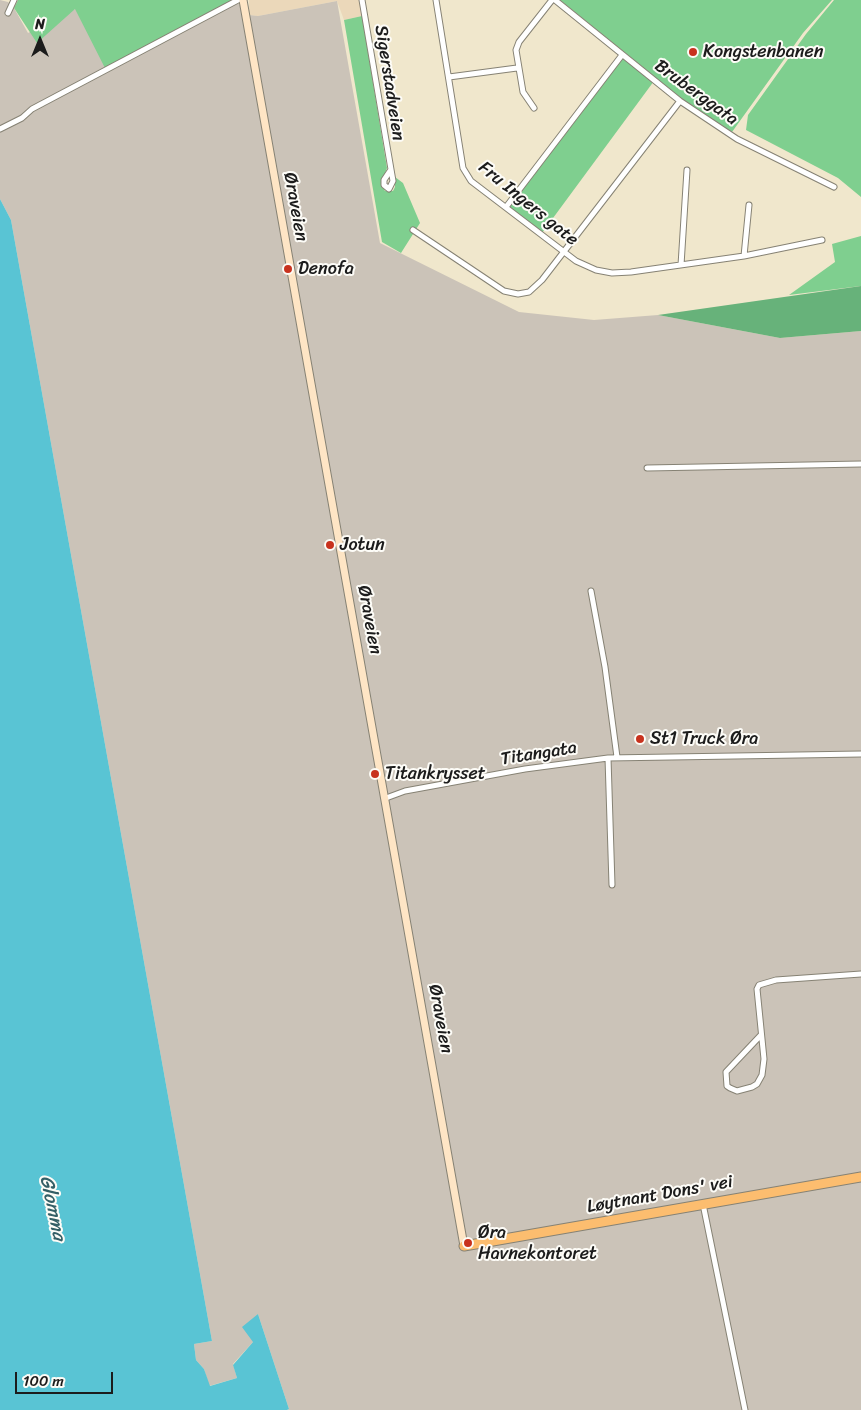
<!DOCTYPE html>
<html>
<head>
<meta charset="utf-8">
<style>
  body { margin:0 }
  #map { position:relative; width:861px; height:1410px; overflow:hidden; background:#f0e7cc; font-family:Sriracha,sans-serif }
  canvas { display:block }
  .north { position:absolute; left:15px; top:15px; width:50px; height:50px; -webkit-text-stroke:4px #fdfcf7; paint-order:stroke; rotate:0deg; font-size:14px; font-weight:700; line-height:20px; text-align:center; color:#1c1c1c }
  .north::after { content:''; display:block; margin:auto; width:18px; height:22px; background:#1c1c1c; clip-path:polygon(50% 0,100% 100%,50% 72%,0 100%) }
  .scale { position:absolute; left:15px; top:1372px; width:98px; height:22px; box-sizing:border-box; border:2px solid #1c1c1c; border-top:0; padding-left:6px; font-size:15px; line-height:18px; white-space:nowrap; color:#1c1c1c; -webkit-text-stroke:4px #fdfcf7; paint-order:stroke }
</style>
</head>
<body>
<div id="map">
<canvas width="861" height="1410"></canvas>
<div class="north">N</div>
<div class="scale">100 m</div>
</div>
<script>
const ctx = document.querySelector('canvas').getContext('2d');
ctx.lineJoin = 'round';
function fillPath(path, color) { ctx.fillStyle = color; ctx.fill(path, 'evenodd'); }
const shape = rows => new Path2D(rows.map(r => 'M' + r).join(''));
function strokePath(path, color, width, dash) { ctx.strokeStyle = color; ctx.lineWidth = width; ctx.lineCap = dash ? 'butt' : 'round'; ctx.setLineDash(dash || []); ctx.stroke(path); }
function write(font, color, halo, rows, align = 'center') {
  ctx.font = font + ' Sriracha,sans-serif'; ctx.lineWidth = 4; ctx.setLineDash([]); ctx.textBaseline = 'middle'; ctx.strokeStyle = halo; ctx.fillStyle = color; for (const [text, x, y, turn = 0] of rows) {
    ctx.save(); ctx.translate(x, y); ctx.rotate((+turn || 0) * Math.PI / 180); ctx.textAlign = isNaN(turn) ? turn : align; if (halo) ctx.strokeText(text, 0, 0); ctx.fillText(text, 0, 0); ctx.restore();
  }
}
const built = shape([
  [249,0,360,0,362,16,344,20,337,1,258,16,249,15]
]);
const industrial = shape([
  [0,0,8,2,14,8,28,33,75,9,236,1,249,15,258,16,337,1,380,243,519,312,594,320,658,315,780,338,861,331,861,1410,287,1410,289,1409,258,1314,253,1342,233,1364,237,1378,209,1386,204,1369,196,1360,194,1344,212,1341,11,220,0,199]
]);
const green = shape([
  [18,0,236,0,106,70,75,9,37,43,14,8],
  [560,0,832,0,803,33,732,132,681,98],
  [834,0,861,0,861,197,838,178,746,130,748,115,806,34],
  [362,16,387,168,381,184,385,191,393,191,395,187,395,177,403,183,420,223,401,253,382,242,344,20],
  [623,56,654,81,542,233,508,207],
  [861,236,861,286,789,295,835,262,832,244]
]);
const forest = shape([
  [861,286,861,331,780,338,658,315]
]);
const water = shape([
  [0,199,11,220,212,1341,194,1344,196,1360,204,1369,210,1386,237,1378,233,1365,253,1342,242,1327,258,1314,289,1409,287,1410,0,1410]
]);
const street = shape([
  [362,0,393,181,389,189,384,185,384,180,390,171],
  [436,0,463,168,471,181,576,261,596,270,612,273,631,272,744,256,822,240],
  [555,0,680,101,737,139,834,187],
  [8,13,14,0],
  [449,77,517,68],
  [534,108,523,92,516,50,519,42,552,0],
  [0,129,22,118,32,109,238,0],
  [506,207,622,55],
  [413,230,504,291,518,294,529,292,542,280,680,101],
  [744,256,749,205],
  [681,265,687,170],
  [647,468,861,464],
  [591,591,605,667,617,757],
  [608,758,612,885],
  [386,798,405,791,525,769,608,758,861,754],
  [761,1035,726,1072,727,1086,730,1088,737,1091,752,1087,757,1084,762,1075,764,1059,757,989,759,985,776,980,861,974],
  [703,1204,745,1410]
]);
const secondary = shape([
  [243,0,464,1246]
]);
const highway = shape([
  [464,1246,861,1177]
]);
const markers = [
  [693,52,5,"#c8321e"],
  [288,269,5,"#c8321e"],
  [330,545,5,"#c8321e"],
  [640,739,5,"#c8321e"],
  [375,774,5,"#c8321e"],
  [468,1243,5,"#c8321e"]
];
const poiNames = [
  ["Kongstenbanen",703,52],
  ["Denofa",298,269],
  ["Jotun",340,545],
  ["St1 Truck Øra",650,739],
  ["Titankrysset",385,774],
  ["Øra",478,1233],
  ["Havnekontoret",478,1254]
];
const streetNames = [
  ["Sigerstadveien",389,83,81],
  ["Bruberggata",696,93,36],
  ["Fru Ingers gate",528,204,39],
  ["Øraveien",295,207,80],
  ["Øraveien",369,620,80],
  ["Titangata",539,754,-9],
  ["Øraveien",440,1019,80],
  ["Løytnant Dons' vei",660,1195,-10]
];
const waterNames = [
  ["Glomma",52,1208,78]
];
fillPath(built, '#ebd8ba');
fillPath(industrial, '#cbc3b8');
fillPath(green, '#7fcf8f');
fillPath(forest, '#67b27a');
fillPath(water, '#59c4d4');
strokePath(street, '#868274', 7);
strokePath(secondary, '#868274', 9);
strokePath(highway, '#868274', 11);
strokePath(street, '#fff', 5);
strokePath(secondary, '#fee5c5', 7);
strokePath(highway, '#fcbd6f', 9);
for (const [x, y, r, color] of markers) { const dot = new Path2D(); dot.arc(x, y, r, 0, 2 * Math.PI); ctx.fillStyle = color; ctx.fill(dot); strokePath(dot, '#fdfcf7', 2); }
write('18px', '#1c1c1c', '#fdfcf7', poiNames, 'left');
write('18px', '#1c1c1c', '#fdfcf7', streetNames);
write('italic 19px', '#345f66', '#fdfcf7', waterNames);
</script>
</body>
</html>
